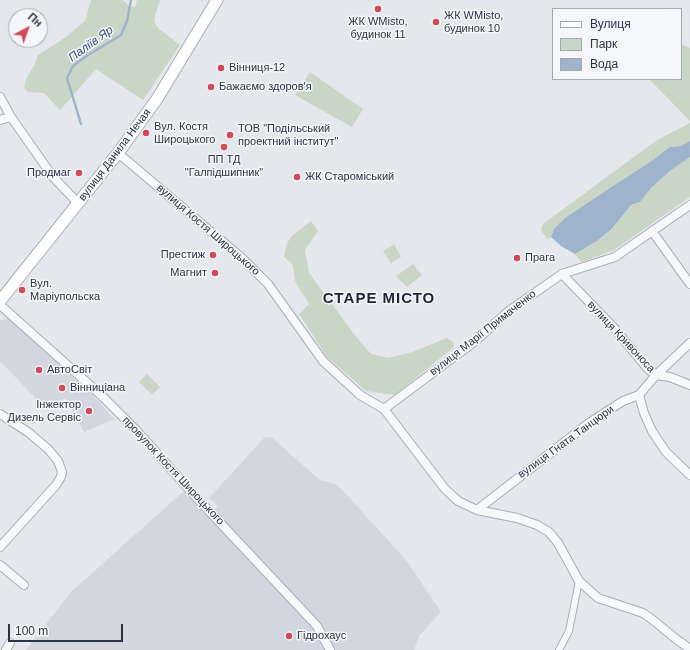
<!DOCTYPE html>
<html>
<head>
<meta charset="utf-8">
<style>
  body { margin:0 }
  #map { position:relative; width:690px; height:650px; overflow:hidden; background:#e4e7ec; font-family:Arial,sans-serif }
  canvas { display:block }
  .legend { position:absolute; left:552px; top:8px; width:130px; height:72px; box-sizing:border-box; background:#f4f6f9; border:1px solid #a4a8b1; margin:0; padding:5px 7px; list-style:none; font-size:12px; color:#2b3445 }
  .legend li { display:flex; align-items:center; gap:8px; height:20px }
  .legend b { width:20px; border:1px solid #a4a8b1 }
  .north { position:absolute; left:8px; top:8px; width:40px; height:40px; box-sizing:border-box; background:#f4f6f9; border:1px solid #a4a8b1; border-radius:50%; rotate:41deg; font-size:11px; font-weight:700; line-height:16px; text-align:center; color:#2b3445 }
  .north::after { content:''; display:block; margin:auto; width:14px; height:18px; background:#d1495b; clip-path:polygon(50% 0,100% 100%,50% 72%,0 100%) }
  .scale { position:absolute; left:8px; top:624px; width:115px; height:18px; box-sizing:border-box; border:2px solid #2b3445; border-top:0; padding-left:5px; font-size:12px; line-height:14px; white-space:nowrap; color:#2b3445; -webkit-text-stroke:3px #f4f6f9; paint-order:stroke }
</style>
</head>
<body>
<div id="map">
<canvas width="690" height="650"></canvas>
<ul class="legend">
<li><b style="height:5px;background:#fff"></b>Вулиця</li>
<li><b style="height:11px;background:#c9d6c5"></b>Парк</li>
<li><b style="height:11px;background:#9fb4cc"></b>Вода</li>
</ul>
<div class="north">Пн</div>
<div class="scale">100 m</div>
</div>
<script>
const ctx = document.querySelector('canvas').getContext('2d');
ctx.lineJoin = 'round';
function fillPath(path, color) { ctx.fillStyle = color; ctx.fill(path, 'evenodd'); }
const shape = rows => new Path2D(rows.map(r => 'M' + r).join(''));
function strokePath(path, color, width, dash) { ctx.strokeStyle = color; ctx.lineWidth = width; ctx.lineCap = dash ? 'butt' : 'round'; ctx.setLineDash(dash || []); ctx.stroke(path); }
function write(font, color, halo, rows, align = 'center') {
  ctx.font = font + ' Arial,sans-serif'; ctx.lineWidth = 3; ctx.setLineDash([]); ctx.textBaseline = 'middle'; ctx.strokeStyle = halo; ctx.fillStyle = color; for (const [text, x, y, turn = 0] of rows) {
    ctx.save(); ctx.translate(x, y); ctx.rotate((+turn || 0) * Math.PI / 180); ctx.textAlign = isNaN(turn) ? turn : align; if (halo) ctx.strokeText(text, 0, 0); ctx.fillText(text, 0, 0); ctx.restore();
  }
}
const built = shape([
  [7,318,90,392,114,419,84,432,65,398,47,410,0,361,0,321],
  [265,437,272,438,320,480,335,484,343,491,406,560,441,612,419,636,414,650,26,650,71,592,184,491,207,517,218,506,209,498]
]);
const green = shape([
  [91,0,123,0,130,7,135,7,137,0,160,0,154,20,155,24,159,29,180,45,143,100,96,69,60,110,44,93,28,92,24,87,27,77,35,64,38,55,66,37,85,21],
  [681,44,690,48,690,121,649,79,681,79],
  [310,72,363,109,352,127,295,95],
  [690,123,690,141,681,146,670,147,653,160,616,184,565,218,554,229,551,237,547,239,541,230,543,224,657,140],
  [690,157,690,197,614,250,582,262,575,254,597,241,612,230,631,205,640,202,651,188,670,171],
  [311,221,318,231,305,250,309,273,357,338,371,354,388,358,412,352,447,338,453,342,454,347,395,395,366,391,327,357,299,314,309,304,295,281,293,265,284,257,287,243,292,236],
  [394,244,401,257,391,263,383,251],
  [413,264,422,275,407,287,396,276],
  [147,374,160,387,152,395,139,382]
]);
const water = shape([
  [690,141,690,157,670,171,651,188,640,202,631,205,612,229,597,241,575,254,561,246,551,237,554,229,565,218,616,184,653,160,670,147,681,146]
]);
const stream = shape([
  [81,124,67,78,73,66,85,57,121,35,127,21,131,0]
]);
const pedestrian = shape([
  [559,650,569,631,579,581]
]);
const minor = shape([
  [0,97,11,117,53,177,78,203],
  [0,120,11,117],
  [118,153,242,258,268,284,323,361,360,395,384,409,445,489,458,501,477,510,517,518,537,525,549,532,558,543,579,581,598,598,643,613,653,620,676,639,690,649],
  [652,231,690,284],
  [562,274,614,328,648,369,656,375,670,377,690,385],
  [0,305,102,396,138,432,195,496,317,626,330,650],
  [639,395,644,413,652,431,666,452,690,475],
  [384,409,474,342,510,310,562,274,615,257,690,205],
  [0,414,28,432,48,449,58,461,62,472,61,477,56,485,0,547],
  [477,510,589,423,623,401,639,395,656,375,690,343],
  [0,565,24,585],
  [6,650,10,643]
]);
const secondary = shape([
  [0,301,118,153,157,99,217,0]
]);
const markers = [
  [378,9,4,"#d1495b"],
  [436,22,4,"#d1495b"],
  [221,68,4,"#d1495b"],
  [211,87,4,"#d1495b"],
  [146,133,4,"#d1495b"],
  [230,135,4,"#d1495b"],
  [224,147,4,"#d1495b"],
  [79,173,4,"#d1495b"],
  [297,177,4,"#d1495b"],
  [213,255,4,"#d1495b"],
  [517,258,4,"#d1495b"],
  [215,273,4,"#d1495b"],
  [22,290,4,"#d1495b"],
  [39,370,4,"#d1495b"],
  [62,388,4,"#d1495b"],
  [89,411,4,"#d1495b"],
  [289,636,4,"#d1495b"]
];
const poiNames = [
  ["ЖК WMisto,",444,16],
  ["будинок 10",444,29],
  ["ЖК WMisto,",378,22,"center"],
  ["будинок 11",378,35,"center"],
  ["Вінниця-12",229,68],
  ["Бажаємо здоров'я",219,87],
  ["Вул. Костя",154,127],
  ["Широцького",154,140],
  ["ТОВ \"Подільський",238,129],
  ["проектний інститут\"",238,142],
  ["ПП ТД",224,160,"center"],
  ["\"Галпідшипник\"",224,173,"center"],
  ["Продмаг",71,173,"right"],
  ["ЖК Староміський",305,177],
  ["Престиж",205,255,"right"],
  ["Прага",525,258],
  ["Магнит",207,273,"right"],
  ["Вул.",30,284],
  ["Маріупольска",30,297],
  ["АвтоСвіт",47,370],
  ["Вінниціана",70,388],
  ["Інжектор",81,405,"right"],
  ["Дизель Сервіс",81,418,"right"],
  ["Гідрохаус",297,636]
];
const streetNames = [
  ["вулиця Данила Нечая",115,155,-53],
  ["вулиця Костя Широцького",208,230,41],
  ["вулиця Марії Примаченко",483,333,-38],
  ["вулиця Кривоноса",621,337,47],
  ["вулиця Гната Танцюри",566,442,-36],
  ["провулок Костя Широцького",173,471,47]
];
const waterNames = [
  ["Паліїв Яр",91,44,-36]
];
const districtNames = [
  ["СТАРЕ МІСТО",379,299]
];
fillPath(built, '#d2d6de');
fillPath(green, '#c9d6c5');
fillPath(water, '#9fb4cc');
strokePath(stream, '#9fb4cc', 2.5);
strokePath(pedestrian, '#a9aeb7', 8);
strokePath(minor, '#a9aeb7', 10);
strokePath(secondary, '#a9aeb7', 13);
strokePath(pedestrian, '#f7f8fa', 6);
strokePath(minor, '#f7f8fa', 8);
strokePath(secondary, '#fff', 11);
for (const [x, y, r, color] of markers) { const dot = new Path2D(); dot.arc(x, y, r, 0, 2 * Math.PI); ctx.fillStyle = color; ctx.fill(dot); strokePath(dot, '#f4f6f9', 1.5); }
write('11px', '#2b3445', '#f4f6f9', poiNames, 'left');
write('11px', '#2b3445', '#f4f6f9', streetNames);
write('italic 12px', '#34527a', '#f4f6f9', waterNames);
ctx.letterSpacing = '1px';
write('bold 15px', '#1d2536', '#f4f6f9', districtNames);
ctx.letterSpacing = '0px';
</script>
</body>
</html>
